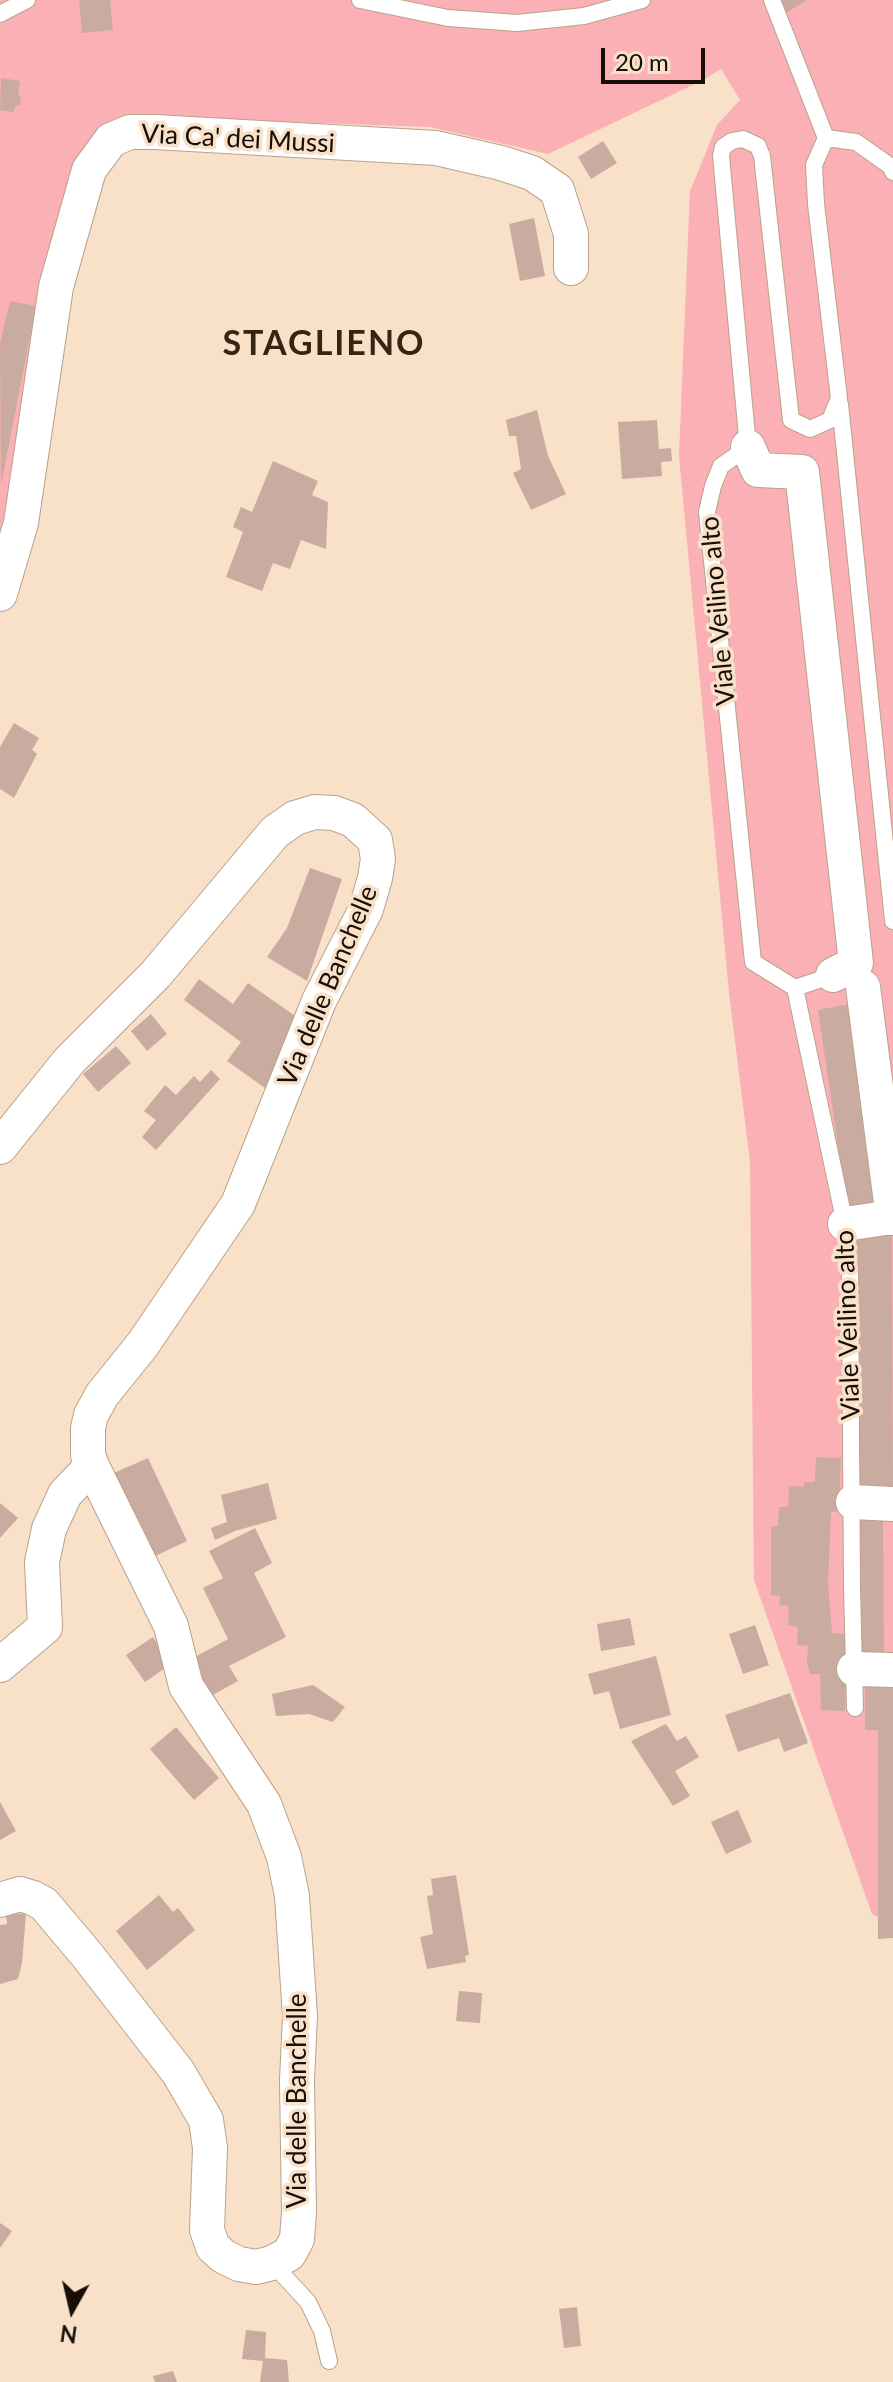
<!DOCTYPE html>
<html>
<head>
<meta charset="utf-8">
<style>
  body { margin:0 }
  #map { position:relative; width:893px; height:2382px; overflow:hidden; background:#f8e0c9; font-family:Lato,sans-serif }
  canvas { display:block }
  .north { position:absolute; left:32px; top:2270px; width:80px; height:80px; -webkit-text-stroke:6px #f8e0c9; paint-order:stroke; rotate:188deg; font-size:22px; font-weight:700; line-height:32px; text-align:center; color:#160e07 }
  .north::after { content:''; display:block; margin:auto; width:28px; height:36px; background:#160e07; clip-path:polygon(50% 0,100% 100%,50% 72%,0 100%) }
  .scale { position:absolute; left:601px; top:48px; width:104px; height:36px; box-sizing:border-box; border:4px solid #160e07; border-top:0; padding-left:10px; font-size:24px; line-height:28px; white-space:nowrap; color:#160e07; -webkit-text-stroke:6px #f8e0c9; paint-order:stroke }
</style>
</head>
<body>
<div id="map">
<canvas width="893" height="2382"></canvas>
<div class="north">N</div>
<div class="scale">20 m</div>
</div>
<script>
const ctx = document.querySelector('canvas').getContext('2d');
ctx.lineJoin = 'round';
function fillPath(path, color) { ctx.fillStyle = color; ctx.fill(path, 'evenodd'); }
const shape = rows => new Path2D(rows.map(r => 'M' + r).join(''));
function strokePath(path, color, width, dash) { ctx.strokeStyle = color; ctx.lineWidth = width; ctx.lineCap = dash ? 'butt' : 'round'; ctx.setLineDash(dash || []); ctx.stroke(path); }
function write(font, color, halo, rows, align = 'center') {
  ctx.font = font + ' Lato,sans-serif'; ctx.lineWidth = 7; ctx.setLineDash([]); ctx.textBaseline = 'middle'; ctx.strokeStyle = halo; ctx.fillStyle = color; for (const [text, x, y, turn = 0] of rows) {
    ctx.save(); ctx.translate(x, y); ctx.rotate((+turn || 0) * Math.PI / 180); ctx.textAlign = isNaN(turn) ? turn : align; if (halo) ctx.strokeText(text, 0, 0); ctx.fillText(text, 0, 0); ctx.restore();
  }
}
const green = shape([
  [0,0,893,0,893,1925,872,1914,754,1580,750,1162,729,993,679,456,690,191,717,125,740,100,721,69,701,81,548,154,430,127,123,116,104,128,83,150,47,289,0,544]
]);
const building = shape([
  [79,0,110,0,113,30,82,33],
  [776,0,807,0,784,14],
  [1,78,20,81,18,96,21,96,20,106,16,105,13,112,0,110],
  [603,141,617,163,591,179,578,157],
  [534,218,545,276,520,281,509,224],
  [10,301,36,306,1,485,0,344],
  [537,410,548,456,566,494,531,510,513,473,521,469,516,436,509,436,506,420],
  [657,420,659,449,671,448,672,461,661,462,662,476,622,479,618,422],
  [273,461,318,481,312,495,328,502,326,549,301,540,290,569,273,563,262,591,226,577,243,532,233,527,241,507,252,512],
  [14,723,39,738,32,750,37,754,14,798,0,789,0,747],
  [310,868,342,879,307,981,267,957,287,928],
  [199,979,233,1004,248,983,298,1018,265,1088,227,1061,241,1042,184,1000],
  [855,1003,883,1204,847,1207,818,1010],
  [151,1014,167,1034,147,1051,131,1031],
  [116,1046,131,1063,98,1092,83,1074],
  [211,1070,220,1079,156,1150,142,1137,156,1120,144,1111,165,1085,176,1095,194,1076,200,1082],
  [892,1234,893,1490,859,1489,855,1236],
  [816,1457,841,1458,839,1511,831,1512,828,1584,832,1633,847,1634,845,1711,821,1710,820,1674,810,1674,807,1663,808,1646,797,1645,798,1627,788,1625,789,1606,779,1605,780,1596,771,1595,771,1527,778,1526,779,1507,788,1507,789,1486,804,1487,804,1482,815,1482],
  [148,1458,187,1541,147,1560,107,1476],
  [268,1483,277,1519,235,1531,215,1540,211,1528,227,1522,221,1495],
  [0,1503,18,1518,0,1538],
  [860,1515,883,1515,884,1656,862,1655],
  [255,1528,272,1563,254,1573,286,1637,229,1666,238,1681,202,1701,186,1662,228,1639,203,1588,223,1578,209,1551],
  [630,1618,635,1645,601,1651,597,1624],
  [755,1625,769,1665,743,1674,729,1634],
  [153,1637,171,1664,145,1682,126,1655],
  [656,1656,671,1715,620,1729,609,1691,594,1695,588,1674],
  [893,1684,893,1938,878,1939,878,1730,865,1730,865,1685],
  [313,1685,345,1707,333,1722,309,1714,276,1716,272,1694],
  [790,1693,808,1743,784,1752,779,1738,738,1752,725,1715],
  [666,1724,677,1741,686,1736,699,1757,675,1771,690,1796,673,1806,631,1741],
  [176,1727,219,1778,194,1800,150,1749],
  [0,1802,16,1831,0,1840],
  [738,1810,752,1842,726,1854,711,1822],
  [456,1875,469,1955,465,1956,466,1962,427,1969,420,1937,433,1934,427,1896,433,1895,431,1879],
  [159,1895,173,1912,178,1908,195,1930,147,1970,116,1931],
  [26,1913,22,1963,18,1979,0,1984,0,1925,7,1924,6,1915],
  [459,1991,482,1993,480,2023,456,2021],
  [0,2223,12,2231,0,2248],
  [577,2307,581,2346,564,2348,559,2309],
  [246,2330,266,2332,265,2358,287,2360,289,2382,260,2382,263,2361,242,2359],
  [173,2371,177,2382,155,2382,153,2376]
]);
const lane = shape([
  [360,0,448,18,517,23,584,16,642,0],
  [772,0,826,138],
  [0,14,27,0],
  [826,138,814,165,816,204,839,398,830,420,810,429,791,420,762,156,758,146,743,139,732,141,723,147,721,156,748,447,721,466,713,486,707,512,753,962,795,988,845,1224,850,1275,852,1588,855,1708],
  [826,138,856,142,890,166,893,172],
  [840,404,893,921],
  [795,988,833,975],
  [272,2263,308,2302,322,2331,329,2361]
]);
const street = shape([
  [748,447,758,470,802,472,856,963,833,975],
  [0,594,21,523,56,287,89,170,111,140,130,132,155,132,436,148,501,163,532,173,557,190,571,234,571,268],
  [863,987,893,1218],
  [0,1147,69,1061,156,974,275,832,295,818,315,812,334,813,353,820,375,840,378,859,375,878,366,909,319,1001,238,1204,143,1344,102,1395,91,1415,88,1428,88,1455,92,1466,171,1626,186,1686,264,1804,284,1857,292,1896,300,2016,297,2080,299,2212,297,2239,289,2254,272,2263,256,2267,239,2264,223,2256,213,2247,207,2230,210,2148,206,2120,178,2072,87,1955,44,1904,33,1898,20,1894,0,1900],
  [845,1224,892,1217],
  [853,1502,893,1504],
  [0,1665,45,1627,42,1562,49,1529,65,1494,92,1466],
  [854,1669,893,1670]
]);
const streetNames = [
  ["Via Ca' dei Mussi",238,139,3],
  ["Viale Veilino alto",718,611,-95],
  ["Via delle Banchelle",328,986,-67],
  ["Viale Veilino alto",848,1325,-92],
  ["Via delle Banchelle",298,2101,-90]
];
const districtNames = [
  ["STAGLIENO",324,344]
];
fillPath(green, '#fab0b4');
fillPath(building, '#caaba0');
strokePath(lane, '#b9a28d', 18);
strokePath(street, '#b9a28d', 36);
strokePath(lane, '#fff', 16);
strokePath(street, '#fff', 34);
write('26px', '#160e07', '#f8e0c9', streetNames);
ctx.letterSpacing = '2px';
write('bold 34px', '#372513', '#f8e0c9', districtNames);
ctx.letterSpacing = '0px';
</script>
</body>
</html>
